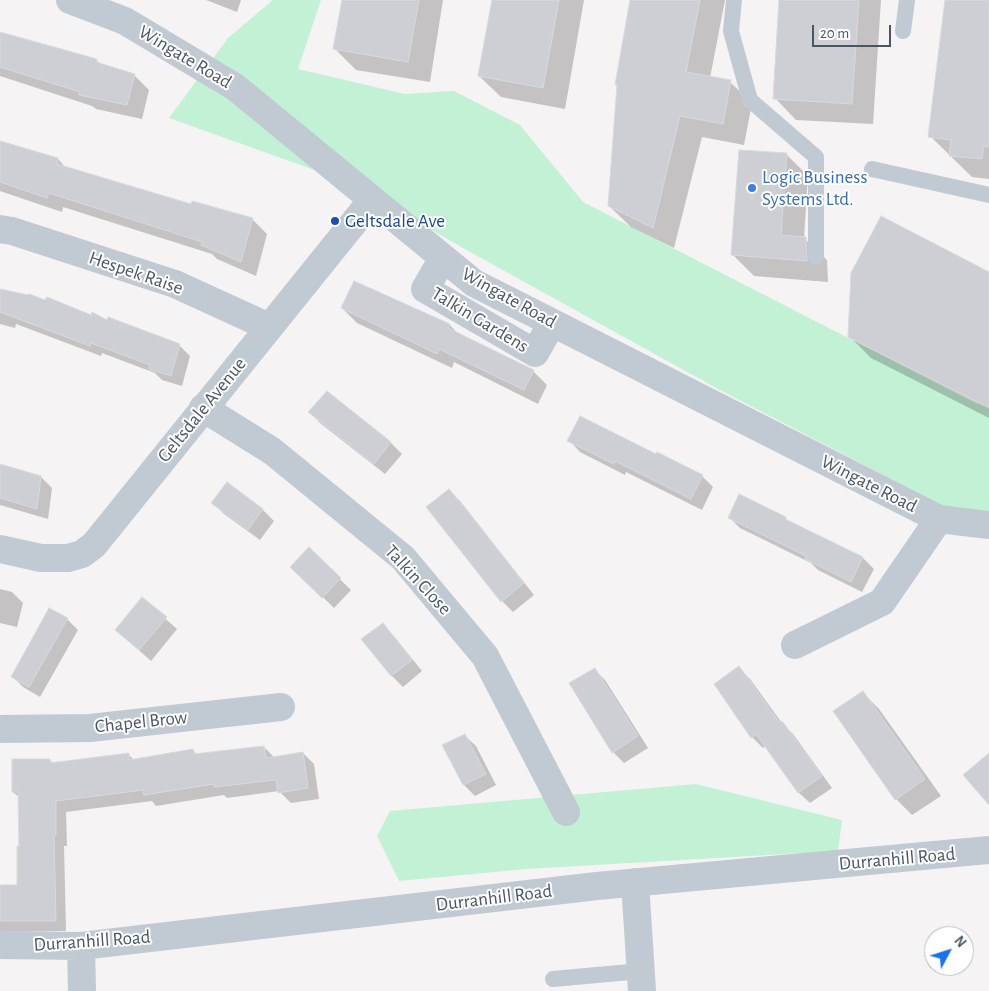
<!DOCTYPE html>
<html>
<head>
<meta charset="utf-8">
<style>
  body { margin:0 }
  #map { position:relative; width:989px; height:991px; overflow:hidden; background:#f5f3f3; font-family:"Alegreya Sans",sans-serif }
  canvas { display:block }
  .north { position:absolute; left:924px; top:926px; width:50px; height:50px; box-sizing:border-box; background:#fff; border:1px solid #b7bbc0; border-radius:50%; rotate:50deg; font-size:14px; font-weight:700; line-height:20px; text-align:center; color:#4a5661 }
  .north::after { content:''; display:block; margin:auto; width:18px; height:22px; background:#1a73e8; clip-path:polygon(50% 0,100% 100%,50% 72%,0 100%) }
  .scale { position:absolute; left:812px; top:25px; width:79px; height:22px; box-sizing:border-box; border:2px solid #4a5661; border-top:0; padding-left:6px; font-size:15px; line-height:18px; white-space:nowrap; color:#4a5661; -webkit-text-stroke:4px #fff; paint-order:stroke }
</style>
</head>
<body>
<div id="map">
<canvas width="989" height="991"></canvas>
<div class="north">N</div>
<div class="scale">20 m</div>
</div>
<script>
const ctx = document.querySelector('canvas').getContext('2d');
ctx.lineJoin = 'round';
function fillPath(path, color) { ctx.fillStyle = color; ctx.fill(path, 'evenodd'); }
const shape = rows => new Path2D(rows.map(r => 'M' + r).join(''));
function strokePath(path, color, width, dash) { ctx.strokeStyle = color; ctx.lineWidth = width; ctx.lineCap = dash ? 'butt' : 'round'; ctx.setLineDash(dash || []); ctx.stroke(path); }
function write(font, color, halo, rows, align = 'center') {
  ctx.font = font + ' "Alegreya Sans",sans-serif'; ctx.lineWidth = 4; ctx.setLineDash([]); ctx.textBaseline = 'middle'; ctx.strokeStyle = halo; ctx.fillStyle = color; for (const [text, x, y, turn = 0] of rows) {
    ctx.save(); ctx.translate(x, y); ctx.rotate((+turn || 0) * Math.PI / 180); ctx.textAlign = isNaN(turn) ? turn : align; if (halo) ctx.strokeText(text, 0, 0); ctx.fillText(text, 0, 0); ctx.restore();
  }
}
const green = shape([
  [273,0,321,0,298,69,405,94,454,91,520,125,583,202,977,404,989,401,989,530,718,389,463,248,351,183,169,118,228,38],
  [696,784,842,820,838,851,526,869,399,881,377,836,390,811]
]);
const shadow = shape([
  [206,0,241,0,237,12],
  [343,0,443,0,430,82,356,70,335,49],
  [493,0,584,0,565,109,501,97,479,76],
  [632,0,725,0,710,78,730,82,752,103,744,145,702,137,674,248,631,227,609,206],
  [780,0,881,0,873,124,796,120,775,98],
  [946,0,989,0,989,179,972,177,930,136],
  [0,33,96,60,102,65,134,75,149,90,142,119,96,109,92,106,0,76],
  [0,142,58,159,67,169,191,206,252,219,267,234,256,276,217,259,212,254,63,207,62,212,0,191],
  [787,155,808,176,804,238,827,260,828,282,754,276,733,255],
  [989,273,989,418,871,358,849,336],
  [355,282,450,325,459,335,533,371,547,385,538,404,454,362,452,368,357,323,342,308],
  [0,289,33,297,179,345,190,356,182,386,162,380,155,373,102,353,101,356,16,324,15,328,0,324],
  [327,393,391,443,402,454,385,474,320,423,310,412],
  [569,440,656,456,702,476,713,487,702,510,626,472,625,475,580,452],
  [0,466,41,477,52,488,48,519,0,505],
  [227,483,263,510,274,521,260,540,224,514,213,503],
  [449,490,460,501,534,595,513,612,502,601],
  [729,517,785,518,790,523,863,558,874,569,862,592,818,570,811,563,740,528],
  [309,549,351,590,334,608,292,567],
  [0,589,12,592,23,603,17,627,0,623],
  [143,599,177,629,151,661,116,630],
  [67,619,78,630,40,697,23,687,12,676],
  [382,624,393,635,422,671,403,687,392,676,363,639],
  [739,668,750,679,782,723,793,734,832,788,810,803,798,792,766,746,763,748,752,737],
  [594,669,605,680,648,748,624,763,613,752],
  [862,692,879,709,941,796,912,815,896,799],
  [464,735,476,746,496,785,475,796,464,785,444,746],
  [264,747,275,758,303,753,314,764,319,799,291,803,279,791,227,798,224,795,156,806,152,801,66,812,67,846,64,846,66,931,0,932,0,887,18,887,20,847,20,798,13,792,50,760,53,763,128,754,134,760,193,750,197,755]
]);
const building = shape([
  [342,0,419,0,408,62,333,49,342,0],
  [492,0,559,0,543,88,478,76,492,0],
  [630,0,700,0,686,72,731,80,723,124,680,116,653,228,608,206,617,85,615,85,630,0],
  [779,0,859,0,852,104,773,99,779,0],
  [945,0,989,0,989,147,984,146,982,159,949,156,951,140,928,137,945,0],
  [0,32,97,59,96,62,135,74,127,105,79,95,80,92,0,67,0,32],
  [0,141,58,158,57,164,191,204,192,201,253,218,241,262,201,245,202,242,49,193,47,198,0,182,0,141],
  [739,150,787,153,781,235,806,237,807,261,731,255,739,150],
  [881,216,989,272,989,408,848,337,851,273,881,216],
  [354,281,450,324,448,328,534,370,524,390,439,349,437,354,341,308,354,281],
  [0,289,28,295,29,294,45,300,47,297,91,315,92,312,107,320,108,317,180,344,171,376,149,369,150,365,91,343,90,346,0,312,0,289],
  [327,391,391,442,374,464,308,412,327,391],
  [580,416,656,454,657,452,703,475,691,499,615,461,614,464,567,441,580,416],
  [0,464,41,476,37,509,0,498,0,464],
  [227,482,263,509,248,530,211,503,227,482],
  [449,489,524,583,501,602,426,507,449,489],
  [739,494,786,517,785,519,863,557,851,582,805,559,806,556,728,518,739,494],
  [309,547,341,578,322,598,290,567,309,547],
  [142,597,167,617,139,650,115,630,142,597],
  [49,608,68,618,29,687,11,677,49,608],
  [383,623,412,660,391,676,361,639,383,623],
  [739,666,780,723,782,721,822,776,798,793,756,734,751,738,714,684,739,666],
  [595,668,638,736,612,753,569,683,595,668],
  [863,691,925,779,895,800,833,711,863,691],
  [465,734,486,774,463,785,442,745,465,734],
  [264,746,266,758,303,752,308,788,278,793,276,780,214,787,214,784,144,795,143,790,56,801,56,835,54,835,56,921,0,921,0,885,17,885,17,846,19,846,18,792,12,792,12,759,50,759,50,763,129,753,129,760,193,749,194,754,264,746],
  [989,753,989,805,963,775,989,753]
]);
const service = shape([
  [734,0,731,31,750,100,816,157,816,257],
  [903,31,907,0],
  [872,169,989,195],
  [553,979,641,971]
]);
const minor = shape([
  [70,0,125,21,235,87,474,283,939,519,989,525],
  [0,229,12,231,175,284,269,327],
  [443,258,425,289,535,353,552,323],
  [203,408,272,451,403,558,485,656,566,812],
  [0,549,41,558,68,558,82,554,94,545,372,200],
  [795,645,882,602,939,519],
  [0,729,90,728,281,707],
  [635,882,642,991],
  [0,945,81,946,597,886,989,850],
  [81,946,82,991]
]);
const markers = [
  [752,188,5,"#3f7fe0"],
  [335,221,5,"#1a4fb4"]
];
const streetNames = [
  ["Wingate Road",185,57,31],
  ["Hespek Raise",136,273,19],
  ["Wingate Road",509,298,29],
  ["Talkin Gardens",480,320,31],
  ["Geltsdale Avenue",202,410,-51],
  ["Wingate Road",869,484,27],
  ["Talkin Close",418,580,47],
  ["Chapel Brow",141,722,-6],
  ["Durranhill Road",897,859,-5],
  ["Durranhill Road",494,898,-7],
  ["Durranhill Road",92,941,-4]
];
const shopNames = [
  ["Logic Business",762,177],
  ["Systems Ltd.",762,199]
];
const transitNames = [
  ["Geltsdale Ave",345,221]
];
fillPath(green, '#c3f1d5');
fillPath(shadow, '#0003');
fillPath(building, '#cdcfd5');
strokePath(building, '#d7d9de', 1);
strokePath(service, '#c1cad2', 16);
strokePath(minor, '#c1cad2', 28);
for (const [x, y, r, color] of markers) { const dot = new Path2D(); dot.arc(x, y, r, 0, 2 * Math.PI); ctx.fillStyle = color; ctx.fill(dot); strokePath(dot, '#fff', 2); }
write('19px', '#4a5661', '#fff', streetNames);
write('19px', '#366cbe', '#fff', shopNames, 'left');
write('19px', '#164399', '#fff', transitNames, 'left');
</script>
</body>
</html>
